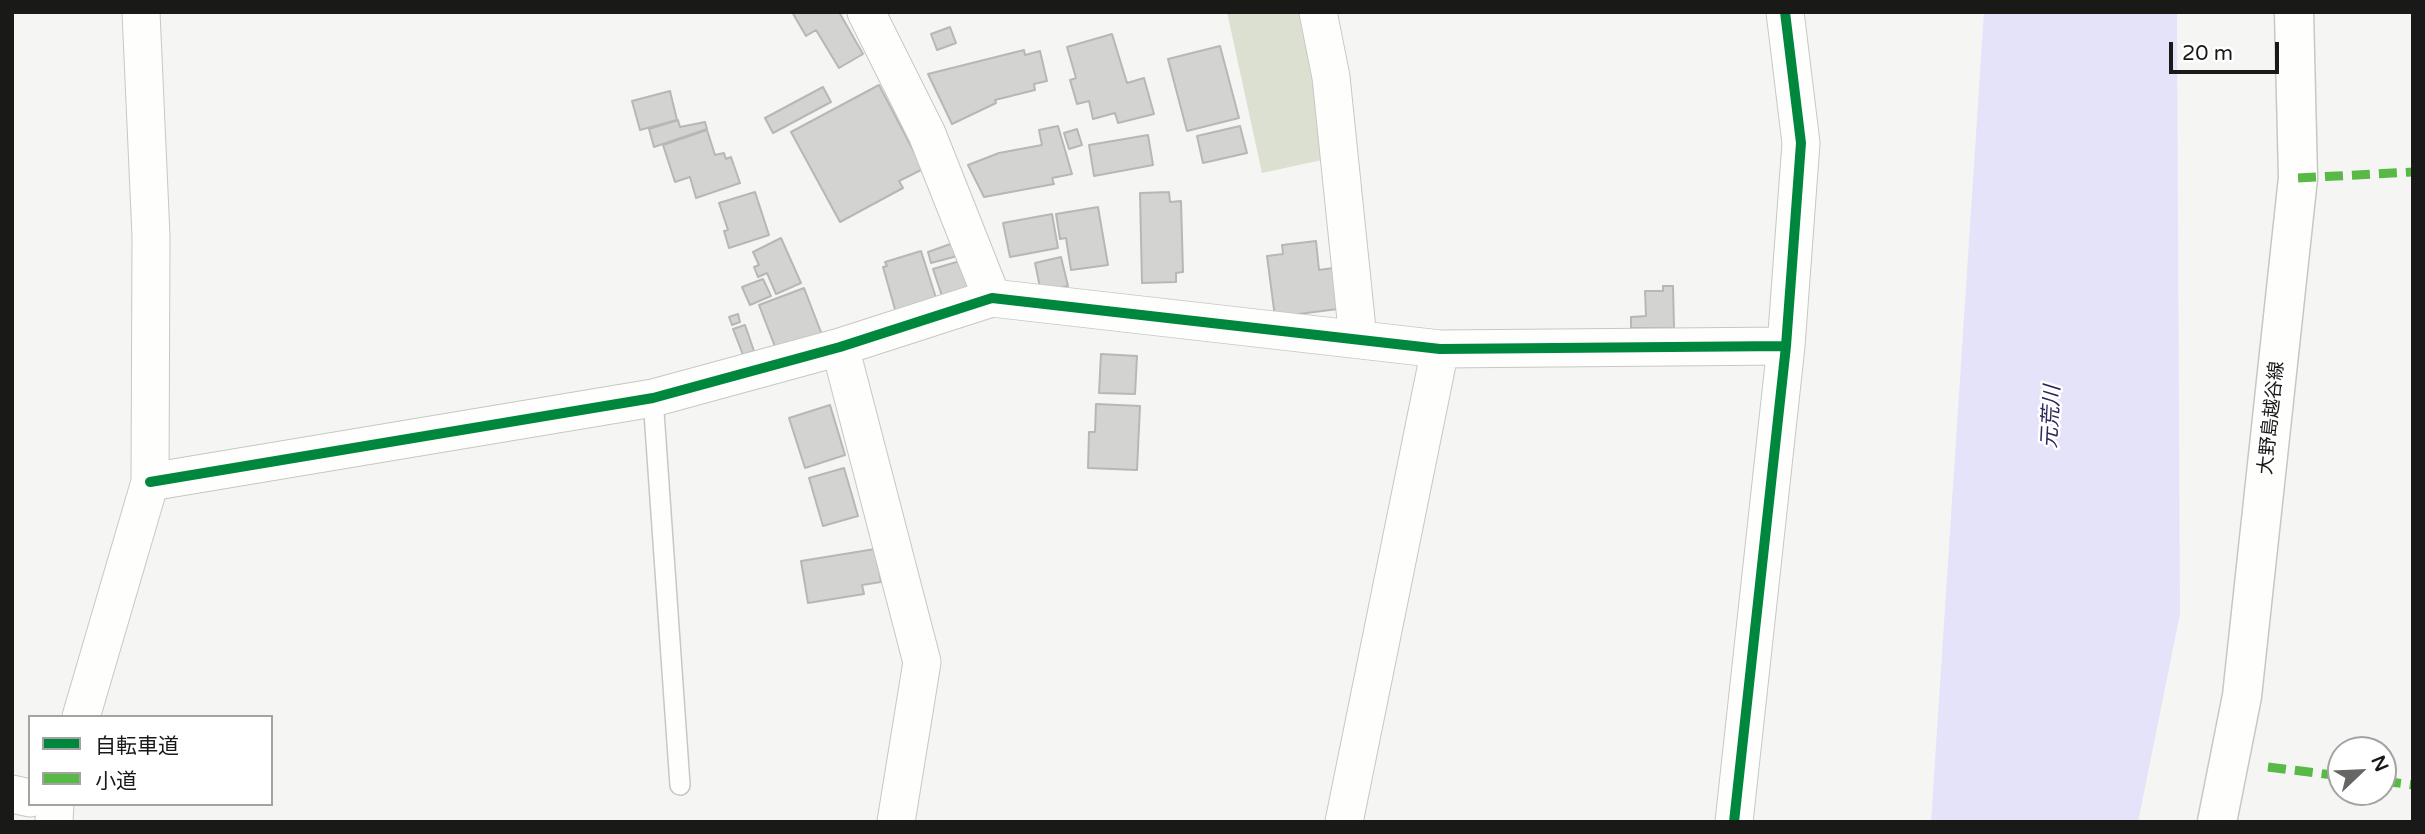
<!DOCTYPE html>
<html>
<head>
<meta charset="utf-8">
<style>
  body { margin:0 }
  #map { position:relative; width:2425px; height:834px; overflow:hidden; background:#f5f6f3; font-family:"Varela Round","Noto Sans JP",sans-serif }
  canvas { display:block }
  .frame { position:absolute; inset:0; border:14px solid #191918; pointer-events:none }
  .legend { position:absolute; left:28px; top:715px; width:245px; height:91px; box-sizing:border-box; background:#fff; border:2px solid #a3a3a3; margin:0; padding:9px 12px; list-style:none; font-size:21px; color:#191918 }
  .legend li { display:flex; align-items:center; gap:14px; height:35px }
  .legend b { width:35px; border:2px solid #a3a3a3 }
  .north { position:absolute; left:2327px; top:736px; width:70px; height:70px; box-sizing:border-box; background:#fff; border:2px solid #a3a3a3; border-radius:50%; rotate:67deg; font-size:19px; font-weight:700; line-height:28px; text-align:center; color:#191918 }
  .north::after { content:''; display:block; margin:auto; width:24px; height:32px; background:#666665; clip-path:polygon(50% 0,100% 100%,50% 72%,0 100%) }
  .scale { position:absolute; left:2169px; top:42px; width:110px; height:32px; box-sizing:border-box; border:4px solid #191918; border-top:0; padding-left:9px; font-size:21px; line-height:24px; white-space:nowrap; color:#191918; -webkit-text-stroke:5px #fff; paint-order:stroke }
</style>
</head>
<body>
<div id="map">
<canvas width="2425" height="834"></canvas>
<div class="frame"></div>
<ul class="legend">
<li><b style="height:9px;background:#00873e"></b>自転車道</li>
<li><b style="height:9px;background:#58b947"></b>小道</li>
</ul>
<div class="north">N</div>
<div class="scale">20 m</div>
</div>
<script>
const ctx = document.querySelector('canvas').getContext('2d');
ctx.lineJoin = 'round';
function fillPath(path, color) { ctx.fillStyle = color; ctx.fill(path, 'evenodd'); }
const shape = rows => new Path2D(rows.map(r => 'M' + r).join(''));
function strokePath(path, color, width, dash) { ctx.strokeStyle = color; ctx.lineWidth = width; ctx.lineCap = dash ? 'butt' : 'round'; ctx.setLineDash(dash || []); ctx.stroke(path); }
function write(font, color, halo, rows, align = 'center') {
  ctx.font = font + ' "Varela Round","Noto Sans JP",sans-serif'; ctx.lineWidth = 5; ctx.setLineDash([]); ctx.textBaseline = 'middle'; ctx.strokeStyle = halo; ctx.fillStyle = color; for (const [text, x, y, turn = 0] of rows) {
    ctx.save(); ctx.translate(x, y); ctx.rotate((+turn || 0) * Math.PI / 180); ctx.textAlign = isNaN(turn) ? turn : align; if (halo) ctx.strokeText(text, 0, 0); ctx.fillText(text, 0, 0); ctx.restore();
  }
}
const green = shape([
  [1227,12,1304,12,1331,158,1262,173]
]);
const water = shape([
  [1984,12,2177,12,2180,614,2138,822,1931,822]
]);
const building = shape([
  [792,12,839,12,863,54,839,68,816,30,806,36,792,12],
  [950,27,956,43,937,50,931,34,950,27],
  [1112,34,1127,83,1144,78,1154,114,1118,123,1115,113,1093,119,1089,101,1077,104,1070,80,1076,78,1067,47,1112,34],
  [1220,46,1239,118,1187,131,1168,59,1220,46],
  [1024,50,1025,55,1040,51,1047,81,1034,84,1035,90,995,100,996,103,952,124,928,74,1024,50],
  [879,85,923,169,899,181,903,188,840,222,791,132,879,85],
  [823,87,831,102,773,133,765,118,823,87],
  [670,91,677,120,640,130,632,101,670,91],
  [678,120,680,127,705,122,707,129,654,147,649,129,678,120],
  [1058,126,1072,174,1052,178,1054,184,984,197,968,165,999,153,1042,145,1039,130,1058,126],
  [1240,126,1247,153,1203,163,1197,136,1240,126],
  [1077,129,1082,145,1069,149,1064,133,1077,129],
  [707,130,715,155,724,153,726,159,731,157,740,183,696,198,690,177,675,182,663,145,707,130],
  [1148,135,1153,165,1094,176,1089,145,1148,135],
  [755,192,769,235,729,248,724,231,728,230,719,203,755,192],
  [1169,192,1170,202,1181,201,1183,272,1176,273,1176,282,1142,283,1140,193,1169,192],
  [1098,207,1108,265,1071,270,1066,238,1060,239,1056,214,1098,207],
  [1052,214,1058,248,1010,257,1003,223,1052,214],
  [781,238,801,283,776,294,767,273,758,277,754,267,759,265,753,252,781,238],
  [1316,241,1319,270,1333,268,1338,309,1275,317,1267,256,1283,254,1282,245,1316,241],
  [956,242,961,255,931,263,928,252,956,242],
  [921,251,937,301,898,320,883,267,887,266,885,262,921,251],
  [1061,257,1068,286,1041,292,1035,263,1061,257],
  [960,261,969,288,942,296,933,269,960,261],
  [763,279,771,296,750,305,742,287,763,279],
  [1663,286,1673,286,1674,328,1631,328,1631,317,1646,316,1645,291,1663,291,1663,286],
  [804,288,824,340,779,357,759,305,804,288],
  [738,314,740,322,732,325,729,317,738,314],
  [745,325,754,351,743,355,733,329,745,325],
  [1101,354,1137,356,1135,394,1099,393,1101,354],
  [1096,404,1140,406,1137,470,1088,468,1089,432,1095,432,1096,404],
  [830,405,845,455,805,468,789,418,830,405],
  [844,468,858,516,823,526,809,478,844,468],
  [875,549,881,582,862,585,864,594,808,603,801,561,875,549]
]);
const lane = shape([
  [653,398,680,785]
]);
const street = shape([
  [866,12,927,134,992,298],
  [1318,12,1331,77,1358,339],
  [840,347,922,662,896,822],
  [150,482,653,398,840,347,992,298,1440,349,1786,346],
  [81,717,150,482,151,236,141,12],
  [12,794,30,798],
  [54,822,55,804],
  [1344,822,1440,349],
  [1734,822,1786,346,1801,143,1785,12]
]);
const secondary = shape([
  [2217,822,2242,696,2298,178,2294,12]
]);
const quiet = shape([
  [2298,178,2413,172],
  [2268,767,2341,776],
  [2383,781,2413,785]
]);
const cycleway = shape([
  [150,482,653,398,840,347,992,298,1440,349,1786,346],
  [1734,822,1786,346,1801,143,1785,12]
]);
const streetNames = [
  ["大野島越谷線",2272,418,-84]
];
const waterNames = [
  ["元荒川",2052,417,-87]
];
fillPath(green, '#dbe0d1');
fillPath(water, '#e4e3fa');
fillPath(building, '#d3d3d1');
strokePath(building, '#b7b8b6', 2);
strokePath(lane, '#c7c7c5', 22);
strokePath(street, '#c7c7c5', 39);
strokePath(secondary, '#c7c7c5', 41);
strokePath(lane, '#fefefd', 19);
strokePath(street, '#fefefd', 37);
strokePath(secondary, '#fefefd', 38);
strokePath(quiet, '#58b947', 9, [18, 9]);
strokePath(cycleway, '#00873e', 10);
write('19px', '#191918', '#fff', streetNames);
write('italic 21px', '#2d2759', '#fff', waterNames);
</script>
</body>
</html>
